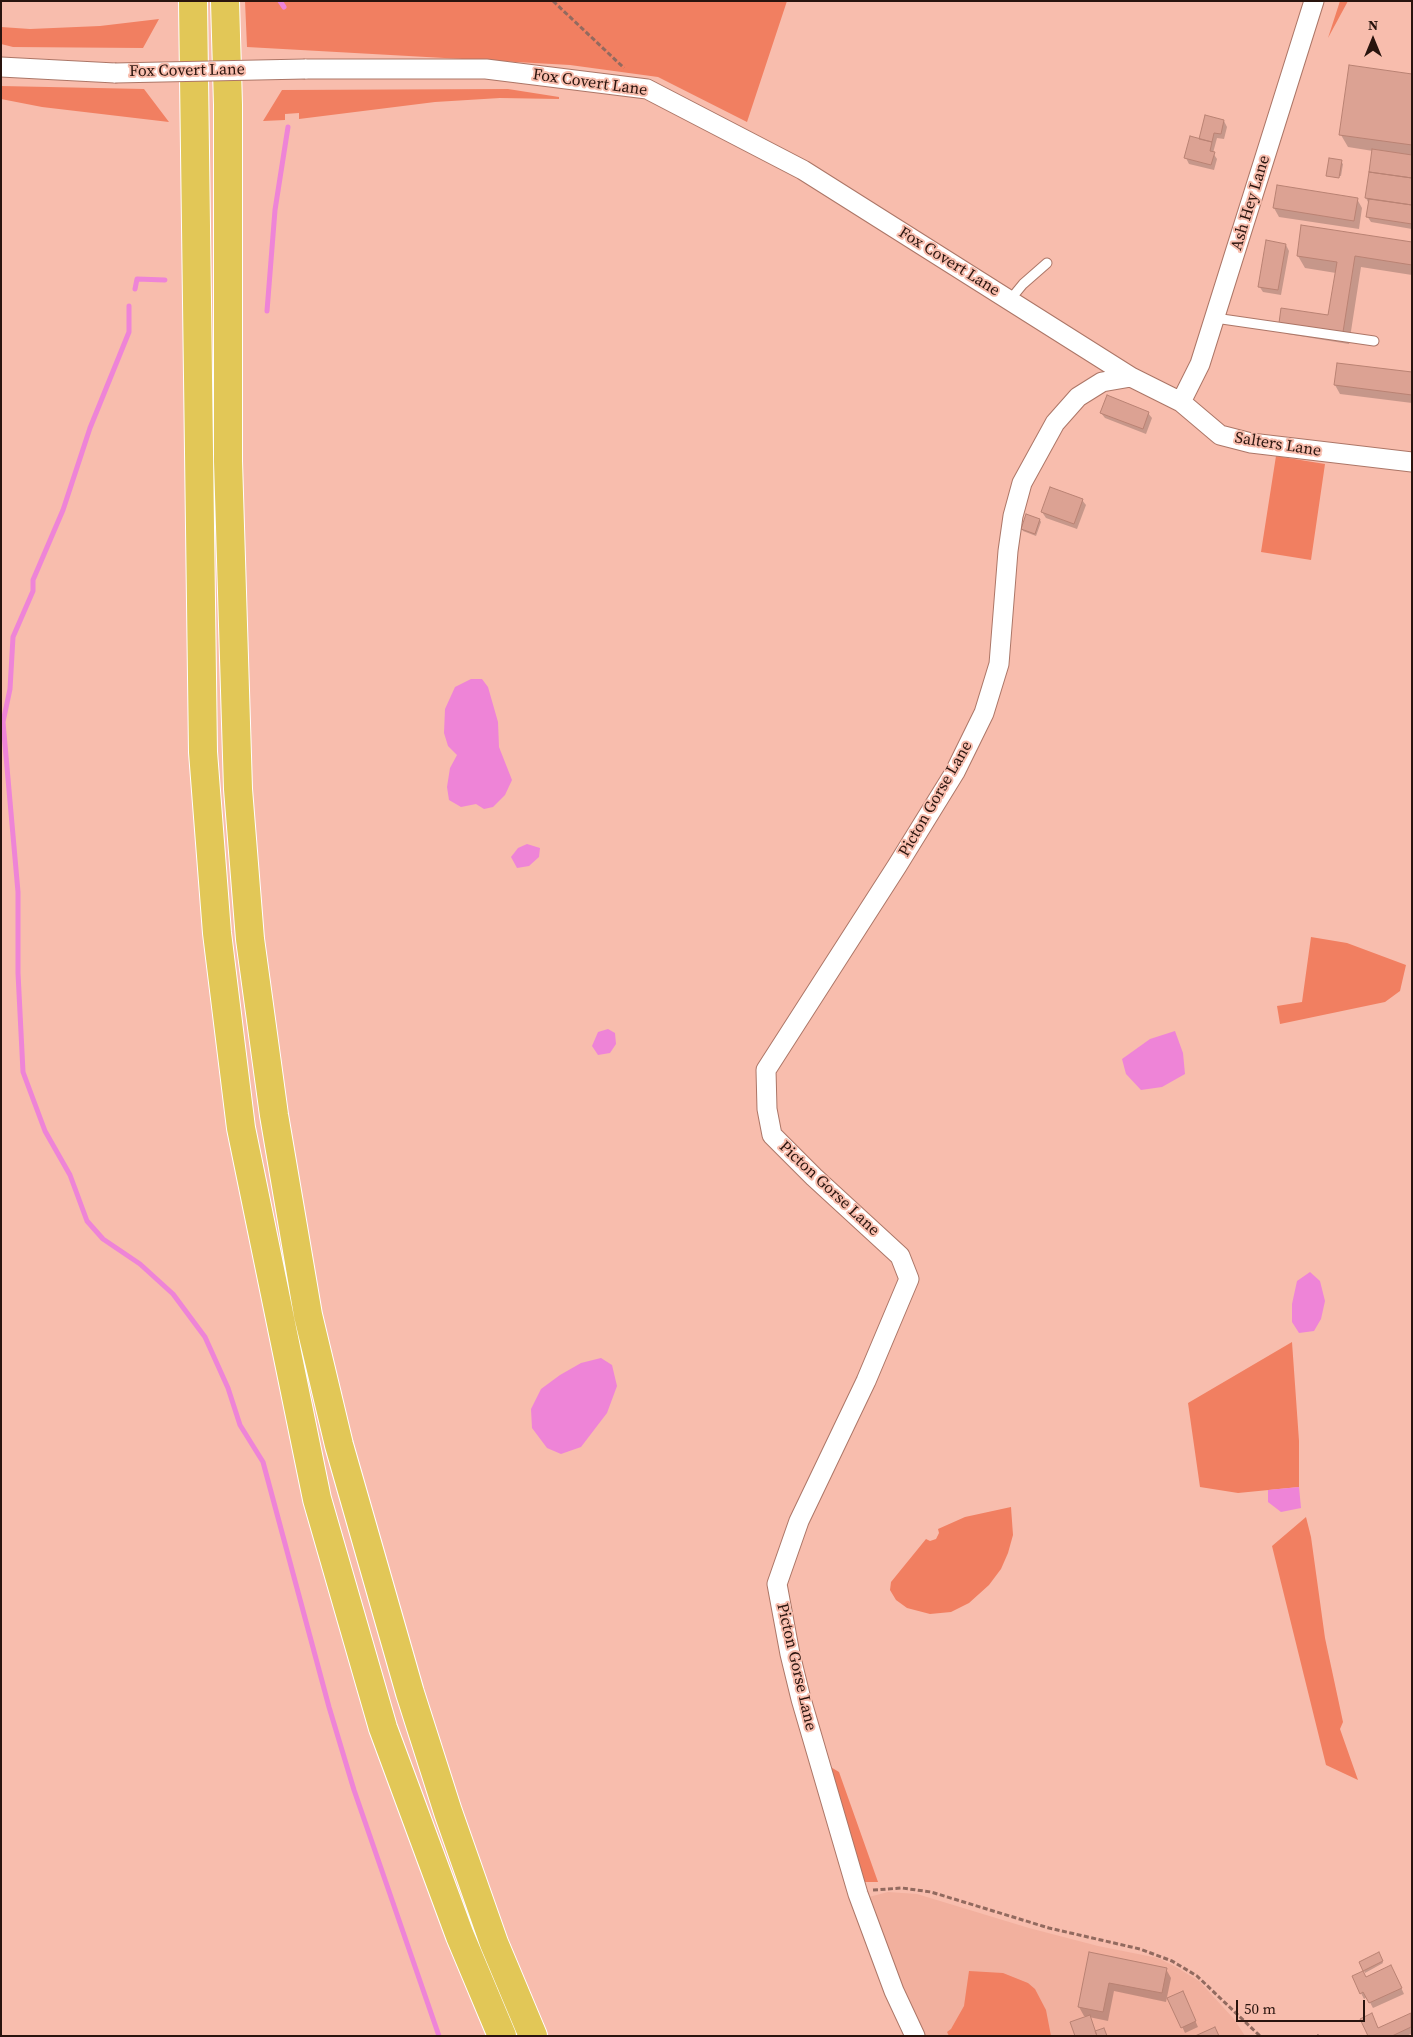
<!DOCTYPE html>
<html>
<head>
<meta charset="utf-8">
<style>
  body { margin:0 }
  #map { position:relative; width:1413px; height:2037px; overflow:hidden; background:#f8bdad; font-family:"Source Serif 4",serif }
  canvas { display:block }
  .frame { position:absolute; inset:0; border:2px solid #29140e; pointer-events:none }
  .north { position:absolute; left:1348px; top:15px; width:50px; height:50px; -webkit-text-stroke:4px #f8bdad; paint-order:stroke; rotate:0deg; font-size:14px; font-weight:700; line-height:20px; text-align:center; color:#29140e }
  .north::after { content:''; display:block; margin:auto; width:18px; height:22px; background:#29140e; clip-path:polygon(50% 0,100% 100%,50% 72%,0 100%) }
  .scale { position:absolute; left:1236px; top:2000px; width:129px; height:22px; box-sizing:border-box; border:2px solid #29140e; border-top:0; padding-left:6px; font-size:15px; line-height:18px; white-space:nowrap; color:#29140e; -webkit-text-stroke:4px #f8bdad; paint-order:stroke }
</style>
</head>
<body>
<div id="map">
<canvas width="1413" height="2037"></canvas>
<div class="frame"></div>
<div class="north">N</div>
<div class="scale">50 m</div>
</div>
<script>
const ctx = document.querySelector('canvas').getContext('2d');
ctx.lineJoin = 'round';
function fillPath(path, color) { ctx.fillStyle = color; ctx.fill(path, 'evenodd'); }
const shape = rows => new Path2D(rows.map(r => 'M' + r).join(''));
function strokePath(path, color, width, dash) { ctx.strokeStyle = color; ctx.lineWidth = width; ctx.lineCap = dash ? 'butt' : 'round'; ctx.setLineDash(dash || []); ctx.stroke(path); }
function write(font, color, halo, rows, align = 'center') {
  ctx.font = font + ' "Source Serif 4",serif'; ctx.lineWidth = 4; ctx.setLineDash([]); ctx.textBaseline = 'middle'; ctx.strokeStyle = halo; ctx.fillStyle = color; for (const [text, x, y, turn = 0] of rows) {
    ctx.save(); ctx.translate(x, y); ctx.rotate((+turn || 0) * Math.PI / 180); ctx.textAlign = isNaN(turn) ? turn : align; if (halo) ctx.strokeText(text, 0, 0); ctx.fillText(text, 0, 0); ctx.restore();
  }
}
const built = shape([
  [888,1892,917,1894,1029,1928,1098,1946,1158,1958,1176,1967,1199,1981,1234,2019,1245,2036,921,2036,865,1898]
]);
const green = shape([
  [245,1,787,1,747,122,658,77,570,65,247,47],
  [1340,1,1348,1,1328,38],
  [159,19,143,48,13,47,1,44,1,27,30,29,100,26],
  [1,86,144,89,169,122,42,107,1,99],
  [508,89,559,97,559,99,500,98,435,102,299,119,299,113,285,114,285,120,263,121,282,90],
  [1276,456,1325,464,1311,560,1261,552],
  [1311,937,1347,943,1406,965,1400,991,1385,1002,1280,1024,1277,1006,1302,1002],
  [1292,1342,1299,1441,1299,1487,1238,1493,1200,1487,1188,1403],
  [1011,1507,1013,1535,1008,1553,1001,1569,989,1585,969,1603,951,1612,930,1614,907,1608,896,1600,890,1590,891,1582,926,1539,930,1541,936,1539,939,1533,938,1529,965,1517],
  [1306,1517,1311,1537,1325,1638,1343,1722,1340,1729,1358,1780,1326,1765,1272,1546],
  [829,1766,839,1772,878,1882,863,1882],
  [969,1971,1003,1973,1028,1983,1035,1989,1046,2010,1051,2036,949,2036,947,2032,951,2029,964,2006]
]);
const water = shape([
  [471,679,482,679,488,687,498,722,499,747,512,780,505,795,493,807,484,809,476,804,461,807,449,800,447,787,450,768,457,755,448,746,444,733,445,709,455,687],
  [527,844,540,848,539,857,529,866,517,868,511,857,518,848],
  [608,1029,615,1033,616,1044,610,1053,598,1055,592,1046,598,1032],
  [1175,1031,1183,1053,1185,1074,1162,1087,1141,1090,1126,1074,1122,1059,1150,1039],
  [1310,1272,1320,1281,1325,1301,1321,1319,1314,1331,1299,1333,1292,1322,1292,1304,1297,1281],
  [601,1358,612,1365,617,1386,607,1413,581,1447,561,1454,547,1448,532,1428,531,1409,541,1389,560,1375,581,1363],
  [1299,1487,1301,1508,1281,1512,1268,1502,1268,1490]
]);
const shadow = shape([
  [1412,75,1412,229,1371,222,1367,216,1369,204,1366,198,1373,151,1348,147,1341,135],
  [1224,121,1227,127,1224,139,1217,138,1213,153,1217,159,1214,170,1189,164,1186,158,1200,140],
  [1341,162,1343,164,1341,176,1328,174],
  [1357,199,1362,208,1359,229,1279,217,1274,208],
  [1412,243,1412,275,1361,267,1349,344,1287,334,1280,322,1330,317,1336,273,1305,268,1298,256],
  [1286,245,1289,251,1281,295,1263,292,1259,286],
  [1338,364,1412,373,1412,403,1340,394,1335,385],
  [1101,413,1148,413,1152,418,1146,434,1105,418],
  [1082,500,1086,505,1077,529,1046,518,1042,512],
  [1040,520,1041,522,1036,536,1023,531,1022,529],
  [1090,1953,1166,1969,1171,1978,1166,2002,1114,1991,1108,2021,1084,2016,1079,2007],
  [1378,1954,1383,1963,1365,1973,1364,1971],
  [1394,1972,1404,1994,1373,2008,1367,1997,1364,1999,1361,1993,1366,1979],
  [1169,1998,1185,1998,1198,2027,1185,2033],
  [1411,2015,1412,2033,1407,2036,1369,2036,1378,2029]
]);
const stream = shape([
  [280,1,284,7],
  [135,289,137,279,165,280],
  [129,306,129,332,90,428,63,510,33,580,33,591,13,637,10,689,3,722,18,892,18,973,23,1072,45,1131,70,1175,87,1221,103,1239,140,1264,173,1294,205,1337,228,1388,240,1425,263,1462,329,1707,354,1790,439,2036],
  [267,311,275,210,288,127]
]);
const building = shape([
  [1349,65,1412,74,1412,145,1339,135,1349,65],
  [1205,115,1224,120,1221,134,1214,133,1212,142,1199,139,1205,115],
  [1190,136,1212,142,1210,151,1215,152,1211,165,1184,158,1190,136],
  [1372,149,1412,155,1412,178,1369,172,1372,149],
  [1329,158,1342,160,1339,178,1326,176,1329,158],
  [1369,172,1412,178,1412,205,1365,198,1369,172],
  [1277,185,1358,198,1354,221,1273,208,1277,185],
  [1369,199,1412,205,1412,224,1366,217,1369,199],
  [1301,225,1412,242,1412,265,1355,256,1343,332,1279,323,1281,308,1328,315,1337,262,1297,256,1301,225],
  [1266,240,1286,244,1278,290,1258,287,1266,240],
  [1337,363,1412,372,1412,395,1334,385,1337,363],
  [1107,395,1149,412,1143,429,1100,413,1107,395],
  [1050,487,1083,499,1074,524,1041,512,1050,487],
  [1026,514,1040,519,1035,534,1021,529,1026,514],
  [1089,1952,1167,1968,1162,1993,1109,1983,1103,2012,1078,2007,1089,1952],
  [1379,1952,1383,1961,1363,1971,1359,1962,1379,1952],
  [1391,1965,1402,1988,1369,2003,1363,1992,1360,1994,1352,1976,1363,1971,1366,1977,1391,1965],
  [1183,1991,1196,2021,1181,2028,1167,1998,1183,1991],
  [1372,2013,1378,2028,1411,2013,1411,2027,1392,2036,1368,2036,1360,2019,1372,2013],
  [1090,2015,1097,2036,1075,2036,1070,2022,1090,2015],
  [1215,2027,1219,2036,1195,2036,1215,2027],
  [1104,2028,1107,2036,1097,2036,1095,2031,1104,2028]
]);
const path = shape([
  [553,1,624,68],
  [873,1890,902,1888,931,1892,1049,1928,1140,1949,1172,1961,1197,1976,1260,2036],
  [1318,2036,1319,2035]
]);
const service = shape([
  [1009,301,1023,284,1047,263],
  [1215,318,1374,341]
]);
const minor = shape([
  [1,67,115,73],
  [305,69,486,69,647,89,803,170,1131,377,1181,402,1220,435,1251,443,1412,462],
  [1181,402,1200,364,1314,1],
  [915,2036,894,1991,858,1894,801,1699,790,1654,777,1584,799,1521,866,1381,909,1279,900,1256,814,1177,772,1135,767,1109,766,1070,897,866,955,772,984,713,999,664,1008,551,1013,516,1022,483,1055,423,1078,397,1102,382,1131,377]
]);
const motorway = shape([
  [193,1,203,752,217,933,241,1128,317,1499,383,1728,460,1936,502,2036],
  [225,1,228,105,228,461,238,789,250,939,274,1115,308,1315,339,1445,410,1693,448,1812,494,1943,533,2036]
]);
const minorBridge = shape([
  [115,73,305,69]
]);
const streetNames = [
  ["Fox Covert Lane",187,71,-1],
  ["Fox Covert Lane",590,83,8],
  ["Ash Hey Lane",1251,203,-73],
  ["Fox Covert Lane",949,262,32],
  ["Salters Lane",1278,445,9],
  ["Picton Gorse Lane",936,799,-60],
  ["Picton Gorse Lane",829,1189,43],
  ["Picton Gorse Lane",796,1667,77]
];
fillPath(built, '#f2b09e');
fillPath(green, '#f17f61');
fillPath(water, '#ee84d7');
fillPath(shadow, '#0003');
strokePath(stream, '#ee84d7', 5);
fillPath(building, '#dca293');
strokePath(building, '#b98273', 1);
strokePath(service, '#ac7667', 11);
strokePath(minor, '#ac7667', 21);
strokePath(motorway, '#fff', 30);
strokePath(path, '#926a5f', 3, [5, 2.5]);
strokePath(service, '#fff', 9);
strokePath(minor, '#fff', 19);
strokePath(motorway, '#e2c757', 28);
strokePath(minorBridge, '#ac7667', 21, []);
strokePath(minorBridge, '#fff', 19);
write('16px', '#29140e', '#f8bdad', streetNames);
</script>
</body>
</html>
